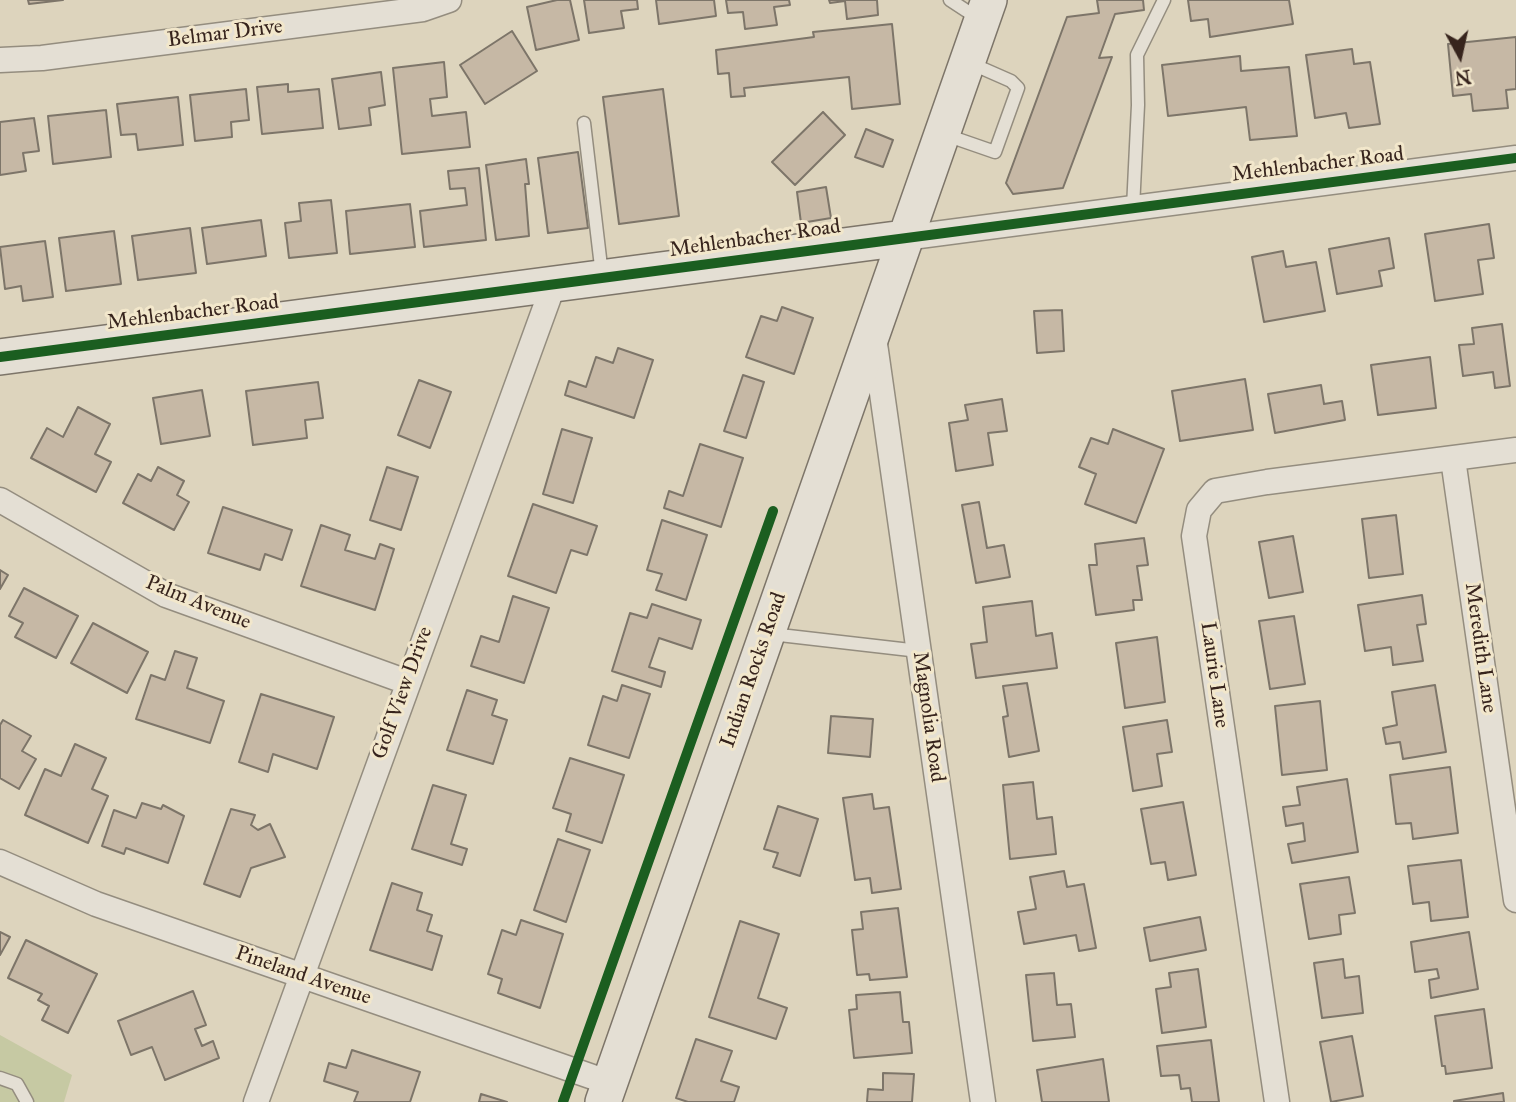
<!DOCTYPE html>
<html>
<head>
<meta charset="utf-8">
<style>
  body { margin:0 }
  #map { position:relative; width:1516px; height:1102px; overflow:hidden; background:#ddd4bd; font-family:"IM FELL Great Primer",serif }
  canvas { display:block }
  .north { position:absolute; left:1425px; top:21px; width:70px; height:70px; -webkit-text-stroke:5px #f2e7cb; paint-order:stroke; rotate:172deg; font-size:19px; font-weight:700; line-height:28px; text-align:center; color:#37241d }
  .north::after { content:''; display:block; margin:auto; width:24px; height:32px; background:#37241d; clip-path:polygon(50% 0,100% 100%,50% 72%,0 100%) }
</style>
</head>
<body>
<div id="map">
<canvas width="1516" height="1102"></canvas>
<div class="north">N</div>
</div>
<script>
const ctx = document.querySelector('canvas').getContext('2d');
ctx.lineJoin = 'round';
function fillPath(path, color) { ctx.fillStyle = color; ctx.fill(path, 'evenodd'); }
const shape = rows => new Path2D(rows.map(r => 'M' + r).join(''));
function strokePath(path, color, width, dash) { ctx.strokeStyle = color; ctx.lineWidth = width; ctx.lineCap = dash ? 'butt' : 'round'; ctx.setLineDash(dash || []); ctx.stroke(path); }
function write(font, color, halo, rows, align = 'center') {
  ctx.font = font + ' "IM FELL Great Primer",serif'; ctx.lineWidth = 6; ctx.setLineDash([]); ctx.textBaseline = 'middle'; ctx.strokeStyle = halo; ctx.fillStyle = color; for (const [text, x, y, turn = 0] of rows) {
    ctx.save(); ctx.translate(x, y); ctx.rotate((+turn || 0) * Math.PI / 180); ctx.textAlign = isNaN(turn) ? turn : align; if (halo) ctx.strokeText(text, 0, 0); ctx.fillText(text, 0, 0); ctx.restore();
  }
}
const green = shape([
  [0,1035,72,1075,64,1102,0,1102]
]);
const building = shape([
  [28,0,63,0,29,4,28,0],
  [557,0,570,0,579,40,536,50,527,7,557,0],
  [584,0,637,0,638,9,621,11,624,28,589,33,584,0],
  [656,0,714,0,716,16,659,24,656,0],
  [726,0,789,0,790,5,774,7,777,25,745,29,743,12,728,13,726,0],
  [829,0,877,0,878,15,847,19,845,1,830,3,829,0],
  [1097,0,1143,0,1144,10,1115,14,1099,58,1112,57,1063,188,1013,194,1006,183,1067,17,1099,13,1097,0],
  [1188,0,1289,0,1293,24,1210,37,1208,19,1191,21,1188,0],
  [892,24,900,104,852,109,849,77,744,88,745,96,731,97,729,73,718,74,716,50,814,37,813,32,892,24],
  [512,31,537,71,485,104,460,65,512,31],
  [1516,37,1516,89,1506,90,1508,108,1473,111,1471,94,1453,96,1448,44,1516,37],
  [1352,49,1354,64,1370,62,1380,124,1349,128,1346,113,1315,118,1306,55,1352,49],
  [1240,56,1241,71,1289,67,1297,136,1250,140,1246,107,1168,116,1162,65,1240,56],
  [444,62,447,97,430,99,432,116,466,112,470,147,402,154,393,68,444,62],
  [381,72,385,105,369,108,371,125,339,129,332,79,381,72],
  [288,84,288,92,319,89,323,128,262,134,257,87,288,84],
  [246,89,249,120,231,122,232,137,195,141,190,95,246,89],
  [663,89,679,216,619,224,603,97,663,89],
  [178,97,183,145,138,150,136,134,121,135,117,104,178,97],
  [106,110,111,157,53,164,48,116,106,110],
  [823,112,845,135,795,185,772,162,823,112],
  [34,118,39,151,23,153,26,171,0,175,0,122,34,118],
  [866,129,893,140,883,167,855,157,866,129],
  [578,152,588,228,548,233,538,158,578,152],
  [526,159,529,184,525,184,529,236,496,240,486,165,526,159],
  [479,168,486,240,424,247,420,211,467,205,465,188,450,189,448,171,479,168],
  [826,187,831,218,801,223,797,192,826,187],
  [331,200,337,253,289,258,285,223,301,221,299,203,331,200],
  [410,204,415,247,350,254,346,211,410,204],
  [261,220,266,256,207,264,202,228,261,220],
  [1489,224,1494,258,1478,260,1483,294,1435,301,1425,234,1489,224],
  [190,228,196,273,138,280,132,236,190,228],
  [114,231,121,284,66,291,59,238,114,231],
  [1389,238,1394,268,1379,271,1382,286,1337,294,1329,249,1389,238],
  [45,241,53,297,23,301,21,286,5,289,0,247,45,241],
  [1283,251,1286,267,1316,262,1325,311,1264,322,1252,257,1283,251],
  [782,307,813,318,794,374,746,357,761,316,777,321,782,307],
  [1062,310,1064,351,1037,353,1034,311,1062,310],
  [1502,324,1510,386,1495,388,1493,372,1463,376,1459,345,1474,344,1472,328,1502,324],
  [618,348,653,360,634,418,565,395,569,381,586,387,596,357,613,363,618,348],
  [1430,357,1436,408,1378,415,1371,365,1430,357],
  [743,375,764,382,746,438,724,431,743,375],
  [1245,379,1253,430,1180,441,1172,391,1245,379],
  [419,380,451,392,430,448,398,435,419,380],
  [318,382,323,418,305,420,307,438,253,445,246,391,318,382],
  [1321,385,1324,404,1342,401,1345,420,1275,433,1268,394,1321,385],
  [202,390,210,436,161,444,153,398,202,390],
  [1002,399,1007,431,988,433,993,465,956,471,949,423,968,420,965,405,1002,399],
  [78,407,110,424,95,454,111,462,96,492,31,458,47,428,63,437,78,407],
  [562,429,592,438,573,503,543,494,562,429],
  [1113,429,1164,449,1136,523,1085,504,1096,474,1079,467,1091,438,1108,444,1113,429],
  [700,444,743,458,721,527,664,508,669,491,683,496,700,444],
  [158,467,184,481,177,495,189,502,174,530,123,503,138,474,151,481,158,467],
  [387,467,418,477,401,530,370,520,387,467],
  [979,502,987,548,1004,545,1010,577,976,583,962,505,979,502],
  [533,504,597,526,587,555,571,550,556,593,508,576,533,504],
  [223,507,292,530,282,560,265,554,260,570,208,553,223,507],
  [1396,515,1403,574,1369,578,1362,519,1396,515],
  [662,520,707,535,686,600,656,590,662,574,647,570,662,520],
  [321,525,350,535,345,550,375,559,380,544,394,549,375,610,301,586,321,525],
  [1293,536,1303,592,1269,598,1259,542,1293,536],
  [1144,538,1148,565,1137,566,1142,600,1133,600,1134,610,1096,615,1089,565,1097,565,1095,544,1144,538],
  [0,570,8,575,0,589,0,570],
  [24,588,78,616,56,658,15,637,23,623,9,616,24,588],
  [1422,595,1426,624,1417,625,1423,661,1393,665,1391,647,1365,651,1358,605,1422,595],
  [513,596,549,608,524,683,471,666,481,636,499,642,513,596],
  [1032,601,1036,636,1052,633,1057,668,976,678,971,644,987,642,983,607,1032,601],
  [652,604,701,620,692,649,659,638,649,667,665,672,661,687,612,671,630,613,647,618,652,604],
  [1294,616,1305,684,1270,689,1259,621,1294,616],
  [93,623,148,652,127,693,71,663,93,623],
  [1157,637,1165,702,1125,708,1116,643,1157,637],
  [175,651,197,658,187,688,224,701,210,743,136,719,151,675,165,680,175,651],
  [1027,683,1039,751,1009,757,1003,717,1008,716,1003,686,1027,683],
  [622,685,650,694,629,758,588,745,603,696,617,701,622,685],
  [1435,685,1446,752,1403,759,1400,742,1386,744,1383,728,1397,725,1392,692,1435,685],
  [467,690,497,700,492,715,507,720,493,764,447,750,467,690],
  [261,694,334,717,317,769,273,754,268,772,239,762,261,694],
  [1320,701,1327,770,1282,775,1275,706,1320,701],
  [831,716,873,719,870,757,828,753,831,716],
  [3,720,31,736,22,751,36,759,19,789,0,778,0,725,3,720],
  [1167,720,1172,752,1157,754,1162,786,1133,791,1123,727,1167,720],
  [75,744,106,758,92,789,108,796,88,843,25,815,45,769,61,776,75,744],
  [570,758,624,775,602,843,566,831,571,814,553,808,570,758],
  [1450,767,1458,833,1413,839,1411,823,1396,824,1390,775,1450,767],
  [1347,779,1358,852,1292,863,1288,844,1305,841,1303,823,1286,826,1283,807,1300,805,1297,787,1347,779],
  [1033,782,1037,819,1052,817,1056,854,1010,859,1003,785,1033,782],
  [433,785,466,795,451,844,467,849,462,865,412,849,433,785],
  [872,794,874,809,889,807,901,889,872,893,870,878,855,880,843,798,872,794],
  [1183,802,1196,875,1168,880,1165,862,1151,864,1141,809,1183,802],
  [142,803,161,809,163,805,184,816,168,863,126,848,124,854,102,846,114,810,136,818,142,803],
  [778,806,818,819,800,876,773,867,778,853,764,849,778,806],
  [231,809,255,815,251,825,258,830,270,824,285,857,251,868,240,897,204,884,231,809],
  [558,839,590,850,566,922,534,910,558,839],
  [1461,860,1468,917,1431,921,1429,902,1413,904,1408,866,1461,860],
  [1064,871,1067,887,1084,884,1096,948,1079,951,1076,935,1024,944,1018,912,1036,909,1030,877,1064,871],
  [1349,877,1355,913,1339,915,1341,934,1309,939,1300,884,1349,877],
  [392,883,422,893,417,910,432,915,427,931,442,936,432,970,370,950,392,883],
  [898,908,907,977,870,980,869,974,857,975,852,930,863,929,861,912,898,908],
  [1200,917,1206,950,1150,961,1144,928,1200,917],
  [521,920,563,934,540,1008,498,993,502,979,488,974,502,930,516,935,521,920],
  [740,921,779,934,758,998,787,1008,776,1039,709,1017,740,921],
  [0,932,10,937,0,955,0,932],
  [1469,932,1478,989,1431,998,1429,980,1439,978,1437,969,1415,972,1411,942,1469,932],
  [26,940,97,974,68,1033,42,1020,49,1006,38,1000,42,994,8,978,26,940],
  [1343,959,1345,978,1359,976,1363,1013,1322,1018,1314,963,1343,959],
  [1198,969,1206,1027,1162,1033,1156,989,1171,987,1169,973,1198,969],
  [1054,973,1057,1005,1071,1004,1075,1037,1033,1041,1026,975,1054,973],
  [193,991,206,1025,195,1029,202,1046,213,1041,219,1058,165,1080,152,1047,131,1055,118,1021,193,991],
  [900,992,903,1022,909,1022,912,1053,854,1058,849,1010,857,1009,856,995,900,992],
  [1484,1009,1492,1068,1446,1074,1445,1066,1442,1066,1435,1016,1484,1009],
  [1352,1036,1363,1096,1331,1102,1320,1042,1352,1036],
  [696,1039,732,1051,721,1081,739,1087,734,1102,688,1102,676,1098,696,1039],
  [1211,1040,1219,1102,1192,1102,1190,1088,1181,1089,1179,1075,1161,1076,1157,1046,1211,1040],
  [352,1050,420,1072,410,1102,354,1102,358,1092,324,1081,329,1063,346,1068,352,1050],
  [1103,1059,1109,1102,1042,1102,1037,1070,1103,1059],
  [883,1073,914,1074,912,1102,867,1102,868,1089,883,1090,883,1073],
  [1503,1093,1504,1102,1454,1102,1454,1101,1503,1093],
  [481,1094,507,1102,479,1102,481,1094]
]);
const lane = shape([
  [950,0,979,19],
  [584,123,602,275],
  [943,134,995,152,1018,88,1011,81,970,63],
  [1133,208,1138,105,1137,55,1164,0],
  [771,634,919,651],
  [0,1078,17,1084,27,1102]
]);
const street = shape([
  [0,60,42,58,423,9,449,0],
  [904,238,1516,158],
  [874,337,983,1102],
  [1453,459,1516,900],
  [0,500,166,595,407,682],
  [0,862,96,904,610,1083],
  [256,1102,553,286],
  [1277,1102,1194,536,1199,510,1215,491,1267,482,1516,450]
]);
const secondary = shape([
  [0,357,904,238],
  [603,1102,989,0]
]);
const cycleway = shape([
  [0,357,1516,158],
  [563,1102,773,511]
]);
const streetNames = [
  ["Belmar Drive",225,34,-7],
  ["Mehlenbacher Road",1318,165,-7],
  ["Mehlenbacher Road",755,239,-8],
  ["Mehlenbacher Road",193,313,-7],
  ["Palm Avenue",198,603,22],
  ["Meredith Lane",1480,648,82],
  ["Indian Rocks Road",754,670,-71],
  ["Laurie Lane",1214,675,82],
  ["Golf View Drive",403,693,-70],
  ["Magnolia Road",928,717,82],
  ["Pineland Avenue",303,976,19]
];
fillPath(green, '#c6c9a3');
fillPath(building, '#c6b8a5');
strokePath(building, '#7d7569', 2);
strokePath(lane, '#948d7f', 15);
strokePath(street, '#948d7f', 27);
strokePath(secondary, '#7d7569', 38);
strokePath(lane, '#e4dfd4', 12);
strokePath(street, '#e4dfd4', 24);
strokePath(secondary, '#e4dfd4', 35);
strokePath(cycleway, '#1b5e20', 10);
write('21px', '#37241d', '#f2e7cb', streetNames);
</script>
</body>
</html>
